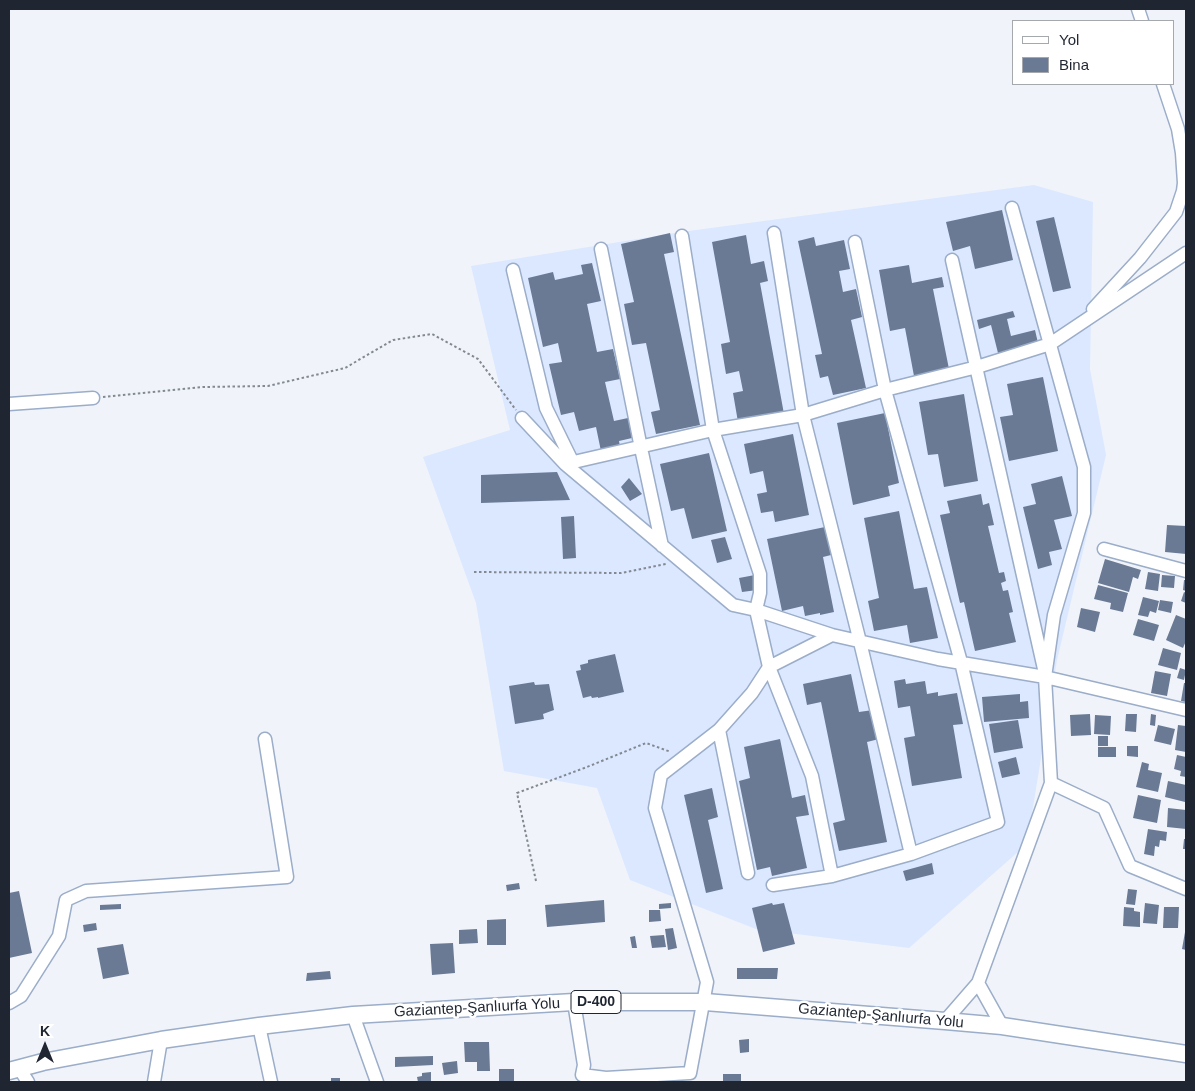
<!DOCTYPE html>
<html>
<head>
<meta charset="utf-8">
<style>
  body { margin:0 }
  #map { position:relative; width:1195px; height:1091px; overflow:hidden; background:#f0f4fa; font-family:Helvetica,sans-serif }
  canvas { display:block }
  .frame { position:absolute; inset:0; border:10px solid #1f2631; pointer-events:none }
  .legend { position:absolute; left:1012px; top:20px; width:162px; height:65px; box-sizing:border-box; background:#fff; border:1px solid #a5a8ad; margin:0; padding:6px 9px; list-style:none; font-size:15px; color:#1f2631 }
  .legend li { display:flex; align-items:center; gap:10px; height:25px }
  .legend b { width:25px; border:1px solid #a5a8ad }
  .north { position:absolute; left:20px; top:1021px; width:50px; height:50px; -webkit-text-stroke:4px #fff; paint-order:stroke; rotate:0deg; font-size:14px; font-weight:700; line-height:20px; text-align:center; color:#1f2631 }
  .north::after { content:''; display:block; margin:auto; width:18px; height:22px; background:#1f2631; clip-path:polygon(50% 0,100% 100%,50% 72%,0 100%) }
</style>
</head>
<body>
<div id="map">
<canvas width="1195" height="1091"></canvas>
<div class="frame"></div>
<ul class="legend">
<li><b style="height:6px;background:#fff"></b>Yol</li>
<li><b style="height:14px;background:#6a7a95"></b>Bina</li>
</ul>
<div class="north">K</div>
</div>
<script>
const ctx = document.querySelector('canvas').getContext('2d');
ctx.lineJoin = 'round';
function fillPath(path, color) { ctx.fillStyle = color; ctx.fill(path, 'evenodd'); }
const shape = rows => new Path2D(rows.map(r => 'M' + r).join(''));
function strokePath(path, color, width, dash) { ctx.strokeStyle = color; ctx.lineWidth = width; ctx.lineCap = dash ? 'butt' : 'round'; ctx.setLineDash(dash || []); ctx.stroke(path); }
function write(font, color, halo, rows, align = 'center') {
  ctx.font = font + ' Helvetica,sans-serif'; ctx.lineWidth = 5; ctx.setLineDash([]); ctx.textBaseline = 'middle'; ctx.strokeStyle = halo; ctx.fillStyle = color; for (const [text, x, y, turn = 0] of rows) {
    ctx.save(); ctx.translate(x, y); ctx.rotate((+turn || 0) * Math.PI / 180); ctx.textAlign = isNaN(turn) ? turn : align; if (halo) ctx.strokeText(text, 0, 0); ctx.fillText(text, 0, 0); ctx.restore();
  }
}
const built = shape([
  [1034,185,1093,202,1090,369,1106,455,1057,660,1027,844,909,948,756,929,630,880,597,788,504,771,476,603,423,457,510,430,471,266,681,232]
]);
const building = shape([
  [1002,210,1013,260,975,269,970,246,953,251,946,222],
  [1054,217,1071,288,1053,292,1036,221],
  [670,233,674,252,664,254,700,425,656,434,651,412,660,410,646,343,632,345,624,304,634,302,621,244],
  [746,235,751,264,764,261,768,281,760,283,784,414,738,422,733,393,743,391,739,371,726,374,721,344,730,342,712,242],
  [814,237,816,246,844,240,850,269,839,271,843,292,856,289,862,317,851,320,866,388,833,395,828,376,820,378,815,355,822,354,798,241],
  [592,263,601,301,587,304,597,352,613,349,620,379,605,382,614,421,628,418,632,438,619,441,621,452,602,456,596,427,579,431,574,412,561,415,549,364,562,362,558,343,543,347,528,278,553,272,555,280,583,274,581,265],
  [909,265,912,283,942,277,944,287,933,289,949,369,914,376,905,328,890,331,879,270],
  [1013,311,1015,317,1007,319,1011,336,1035,330,1038,343,998,353,991,325,979,329,977,320],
  [1043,377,1058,451,1009,461,1000,417,1013,415,1007,384],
  [964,394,978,481,944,487,938,454,928,455,919,402],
  [885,413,899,483,888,486,890,496,853,505,837,423],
  [793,434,809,515,775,522,773,511,761,513,757,494,767,492,763,471,750,474,744,444],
  [709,453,727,531,692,539,684,508,671,511,660,464],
  [557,472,570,500,481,503,481,475],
  [1062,476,1072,516,1054,520,1062,549,1049,552,1052,565,1038,569,1023,507,1036,504,1031,484],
  [629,478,642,494,630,501,621,487],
  [981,494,983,505,989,503,994,525,988,526,999,573,1004,572,1006,581,1001,583,1003,591,1008,590,1013,612,1009,613,1016,642,975,651,964,602,960,603,940,515,950,513,947,501],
  [899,511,914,589,927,587,938,638,910,643,907,625,874,631,868,601,879,598,864,518],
  [574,516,576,558,563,559,561,517],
  [1167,525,1186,526,1186,554,1165,552],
  [825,527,831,555,823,557,834,612,820,615,820,613,805,616,803,606,782,611,767,539],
  [725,537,732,559,717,563,711,540],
  [1105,559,1141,570,1138,579,1133,577,1129,592,1098,583],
  [1148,572,1160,574,1158,591,1145,589],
  [755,575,757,590,742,592,739,578],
  [1162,575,1175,576,1174,588,1161,587],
  [1184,580,1186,580,1186,591,1183,590],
  [1098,585,1128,593,1123,612,1110,609,1111,603,1094,599],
  [1184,592,1186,593,1186,603,1181,601],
  [1143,597,1159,601,1156,613,1150,611,1148,617,1138,615],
  [1160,600,1173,602,1171,613,1158,610],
  [1081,608,1100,612,1095,632,1077,627],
  [1176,615,1186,619,1186,641,1183,648,1166,640],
  [1138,619,1159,625,1154,641,1133,635],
  [1163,648,1181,653,1177,670,1158,665],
  [615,654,624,692,598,698,598,697,592,698,591,696,583,698,576,671,581,670,580,665,588,663,588,660],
  [1180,668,1186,670,1184,680,1177,678],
  [1155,671,1171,674,1167,696,1151,693],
  [851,674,859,712,873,710,879,739,867,742,887,842,839,851,833,823,845,820,821,702,807,705,803,684],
  [905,679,906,684,925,681,927,694,938,692,938,696,957,693,963,724,953,725,962,778,912,786,904,738,915,736,910,706,898,708,894,681],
  [534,682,535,685,549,684,554,710,543,714,544,719,515,724,509,686],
  [1184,683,1186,683,1186,702,1181,701],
  [1020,694,1020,702,1028,701,1029,718,984,722,982,697],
  [1090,714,1091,735,1071,736,1070,715],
  [1126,714,1137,714,1136,732,1125,731],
  [1151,714,1156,715,1155,726,1150,725],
  [1095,715,1111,716,1110,735,1094,734],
  [1018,720,1023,748,994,753,989,724],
  [1158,725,1175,729,1171,745,1154,741],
  [1178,725,1186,726,1186,752,1175,750],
  [1098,736,1108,736,1108,746,1098,746],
  [780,739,792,798,805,795,809,815,796,817,807,868,772,876,770,867,757,870,739,781,750,778,744,747],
  [1127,746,1138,746,1138,757,1127,756],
  [1098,747,1116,747,1116,757,1098,757],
  [1177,755,1186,757,1186,777,1180,776,1181,771,1174,769],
  [1016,757,1020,774,1002,778,998,762],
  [1142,762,1149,764,1148,770,1162,773,1158,792,1136,787],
  [1168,781,1186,785,1185,802,1165,797],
  [712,788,718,817,708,820,723,889,706,893,684,795],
  [1138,795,1161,800,1157,823,1133,818],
  [1168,808,1186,810,1186,829,1167,827],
  [1148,829,1167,832,1166,841,1160,840,1159,847,1155,846,1154,856,1144,854],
  [1184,839,1186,839,1186,849,1183,849],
  [932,863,934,874,906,881,903,871],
  [519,883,520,889,507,891,506,885],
  [1128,889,1137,890,1135,905,1126,904],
  [19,891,32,953,9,958,9,893],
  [604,900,605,922,547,927,545,905],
  [671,903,671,908,659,909,659,904],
  [772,903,773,905,784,903,795,944,763,952,752,908],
  [1145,903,1159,905,1157,924,1143,923],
  [121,904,121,909,100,910,100,905],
  [1124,907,1134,908,1134,911,1140,912,1140,927,1123,926],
  [1164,907,1179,907,1178,928,1163,928],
  [649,910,660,910,661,921,649,922],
  [506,919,506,945,487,945,487,920],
  [96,923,97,930,84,932,83,925],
  [673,928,677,948,668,950,665,929],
  [477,929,478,943,459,944,459,930],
  [1185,932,1186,932,1186,950,1182,949],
  [664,935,666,947,652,948,650,936],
  [635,936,637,948,632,948,630,937],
  [453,943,455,973,432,975,430,944],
  [123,944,129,974,103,979,97,948],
  [737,968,778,968,777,979,737,979],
  [330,971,331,979,306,981,307,973],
  [749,1039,749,1052,740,1053,739,1040],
  [464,1042,489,1042,490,1071,477,1071,477,1062,465,1062],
  [433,1056,433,1065,395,1067,395,1057],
  [457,1061,458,1073,444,1075,442,1063],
  [499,1069,514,1069,514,1082,499,1082],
  [431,1072,431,1082,418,1082,417,1077,422,1076,422,1073],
  [723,1074,741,1074,741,1082,723,1082],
  [331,1078,340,1078,340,1082,331,1082]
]);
const path = shape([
  [103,397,203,387,268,386,345,368,393,340,432,334,478,359,516,410],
  [474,572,621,573,666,564],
  [536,881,517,793,587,767,646,743,671,752]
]);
const minor = shape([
  [1138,9,1142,21],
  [774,233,803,415,860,642,911,854],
  [682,236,713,430,760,574,760,593,756,610,769,667,812,776,832,876],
  [601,249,641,448,662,546],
  [952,260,1044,669],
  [513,270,546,408,573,463],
  [1093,309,1140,258,1176,212,1183,191,1184,183,1182,153,1178,129,1163,84],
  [9,404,93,398],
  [522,418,565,464,733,605,756,610,832,635,938,659,1045,677,1186,710],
  [565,464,713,430,803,415,885,390,977,367,1050,344,1186,253],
  [1104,549,1186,571],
  [719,730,748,873],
  [1051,783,1104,808,1130,866,1186,889],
  [773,885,832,876,911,854,998,822,961,662,885,390,855,242],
  [978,983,1002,1026],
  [574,1002,584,1065,582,1075,606,1078,690,1073,707,982,655,808,661,775,719,730,752,693,769,667,832,635],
  [9,1003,21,996,59,936,66,900,86,891,287,877,265,739],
  [353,1015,377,1082],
  [945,1021,978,983,1051,783,1045,677,1054,615,1084,513,1084,467,1012,208],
  [259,1026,271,1082],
  [19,1068,28,1082],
  [154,1082,161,1040]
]);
const major = shape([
  [9,1071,43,1062,161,1040,259,1026,353,1015,574,1002,705,1002,945,1021,1002,1026,1186,1054]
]);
const shields = [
  [596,1002,50]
];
const shieldNames = [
  ["D-400",596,1002]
];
const streetNames = [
  ["Gaziantep-Şanlıurfa Yolu",477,1008,-3],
  ["Gaziantep-Şanlıurfa Yolu",881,1016,5]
];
fillPath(built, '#dbe8ff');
fillPath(building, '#6a7a95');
strokePath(minor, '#9badc9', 15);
strokePath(major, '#9badc9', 19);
strokePath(path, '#838991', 2, [2.5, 2.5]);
strokePath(minor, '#fff', 12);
strokePath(major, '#fff', 16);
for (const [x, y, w] of shields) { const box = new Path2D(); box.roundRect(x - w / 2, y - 11.5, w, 23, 4); ctx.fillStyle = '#fff'; ctx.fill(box); strokePath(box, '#1f2631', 1); }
write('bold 14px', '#1f2631', null, shieldNames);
write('15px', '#1f2631', '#fff', streetNames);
</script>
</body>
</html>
